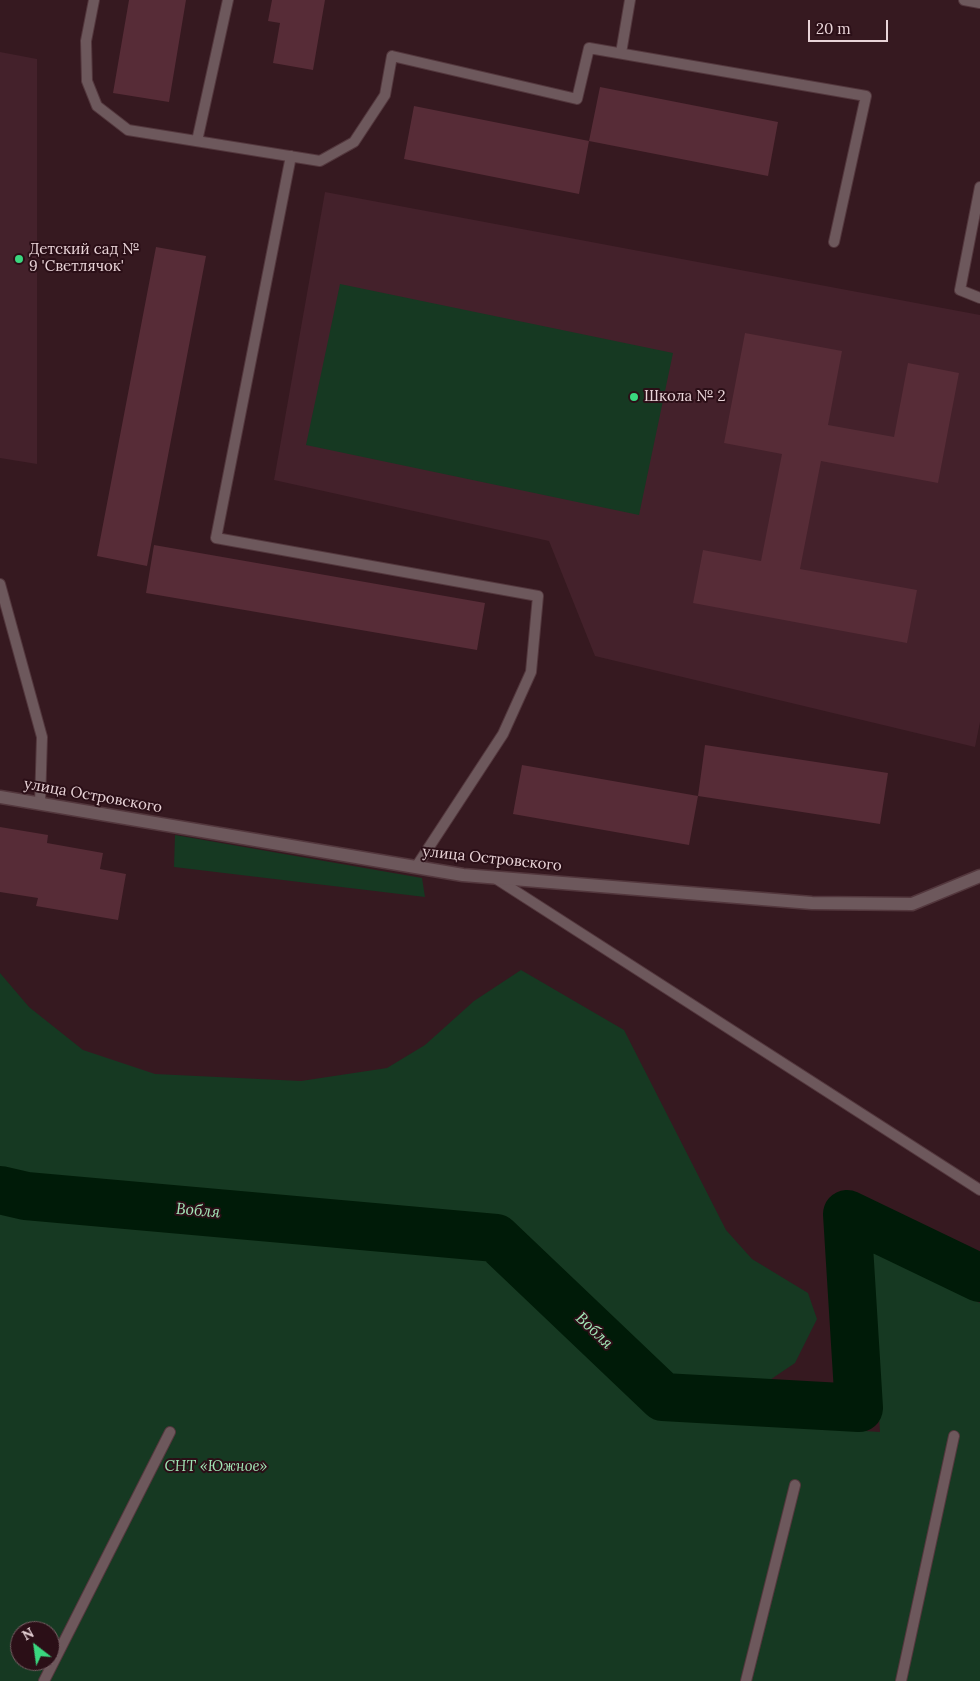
<!DOCTYPE html>
<html>
<head>
<meta charset="utf-8">
<style>
  body { margin:0 }
  #map { position:relative; width:980px; height:1681px; overflow:hidden; background:#361920; font-family:Lora,serif }
  canvas { display:block }
  .north { position:absolute; left:10px; top:1621px; width:50px; height:50px; box-sizing:border-box; background:#2b0f17; border:1px solid #775e64; border-radius:50%; rotate:330deg; font-size:14px; font-weight:700; line-height:20px; text-align:center; color:#e9d4d8 }
  .north::after { content:''; display:block; margin:auto; width:18px; height:22px; background:#3ad77f; clip-path:polygon(50% 0,100% 100%,50% 72%,0 100%) }
  .scale { position:absolute; left:808px; top:20px; width:80px; height:22px; box-sizing:border-box; border:2px solid #e9d4d8; border-top:0; padding-left:6px; font-size:15px; line-height:18px; white-space:nowrap; color:#e9d4d8; -webkit-text-stroke:4px #2b0f17; paint-order:stroke }
</style>
</head>
<body>
<div id="map">
<canvas width="980" height="1681"></canvas>
<div class="north">N</div>
<div class="scale">20 m</div>
</div>
<script>
const ctx = document.querySelector('canvas').getContext('2d');
ctx.lineJoin = 'round';
function fillPath(path, color) { ctx.fillStyle = color; ctx.fill(path, 'evenodd'); }
const shape = rows => new Path2D(rows.map(r => 'M' + r).join(''));
function strokePath(path, color, width, dash) { ctx.strokeStyle = color; ctx.lineWidth = width; ctx.lineCap = dash ? 'butt' : 'round'; ctx.setLineDash(dash || []); ctx.stroke(path); }
function write(font, color, halo, rows, align = 'center') {
  ctx.font = font + ' Lora,serif'; ctx.lineWidth = 4; ctx.setLineDash([]); ctx.textBaseline = 'middle'; ctx.strokeStyle = halo; ctx.fillStyle = color; for (const [text, x, y, turn = 0] of rows) {
    ctx.save(); ctx.translate(x, y); ctx.rotate((+turn || 0) * Math.PI / 180); ctx.textAlign = isNaN(turn) ? turn : align; if (halo) ctx.strokeText(text, 0, 0); ctx.fillText(text, 0, 0); ctx.restore();
  }
}
const built = shape([
  [0,52,37,59,37,464,0,458],
  [325,192,980,315,980,722,975,747,595,656,549,541,274,480]
]);
const green = shape([
  [340,284,673,353,639,515,306,445],
  [175,835,422,878,425,897,174,867],
  [521,970,624,1030,726,1230,752,1259,808,1293,817,1319,795,1363,709,1421,880,1432,868,1250,980,1303,980,1681,0,1681,0,973,29,1007,83,1050,155,1074,301,1081,387,1068,425,1045,474,1001],
  [20,1631,50,1631,50,1661,20,1661]
]);
const river = shape([
  [0,1190,26,1196,496,1238,663,1397,859,1408,847,1214,980,1278]
]);
const building = shape([
  [129,0,186,0,169,102,113,93],
  [272,0,325,0,313,70,273,63,280,23,268,21],
  [600,87,778,122,768,176,589,141],
  [414,106,589,141,579,194,404,159],
  [156,247,206,256,147,566,97,556],
  [745,333,842,351,828,425,894,437,908,363,959,373,938,483,821,461,800,569,917,590,907,643,693,603,703,550,761,561,782,454,724,443],
  [154,545,485,603,477,650,146,593],
  [705,745,888,773,880,824,698,796],
  [522,765,698,796,689,845,513,814],
  [0,827,48,835,47,843,103,853,100,869,126,874,118,920,36,906,38,898,0,892]
]);
const service = shape([
  [94,0,86,41,87,81,97,106,128,130,320,161,354,142,385,95,392,56,577,99,589,48,866,96,834,242],
  [964,0,980,3],
  [621,53,630,0],
  [197,141,228,0],
  [291,156,216,538,538,596,531,672,503,734,416,867],
  [980,187,960,290,980,298],
  [0,584,42,737,40,804],
  [495,878,980,1190],
  [44,1681,170,1432],
  [746,1681,795,1485],
  [901,1681,954,1436]
]);
const minor = shape([
  [0,797,463,875,812,903,912,904,980,876]
]);
const markers = [
  [19,259,5,"#3ad77f"],
  [634,397,5,"#3ad77f"]
];
const poiNames = [
  ["Детский сад №",29,250],
  ["9 'Светлячок'",29,267],
  ["Школа № 2",644,397]
];
const streetNames = [
  ["улица Островского",93,796,10],
  ["улица Островского",492,859,6]
];
const parkNames = [
  ["СНТ «Южное»",216,1467]
];
const waterNames = [
  ["Вобля",198,1211,5],
  ["Вобля",594,1331,44]
];
fillPath(built, '#44212b');
fillPath(green, '#163922');
strokePath(river, '#001b08', 48);
fillPath(building, '#572c37');
strokePath(service, '#53373d', 12);
strokePath(minor, '#53373d', 15);
strokePath(service, '#6d585c', 10);
strokePath(minor, '#6d585c', 12);
for (const [x, y, r, color] of markers) { const dot = new Path2D(); dot.arc(x, y, r, 0, 2 * Math.PI); ctx.fillStyle = color; ctx.fill(dot); strokePath(dot, '#2b0f17', 2); }
write('15px', '#e9d4d8', '#2b0f17', poiNames, 'left');
write('15px', '#e9d4d8', '#2b0f17', streetNames);
write('italic 15px', '#a0e5b5', '#2b0f17', parkNames);
write('italic 16px', '#a4e9b9', '#2b0f17', waterNames);
</script>
</body>
</html>
